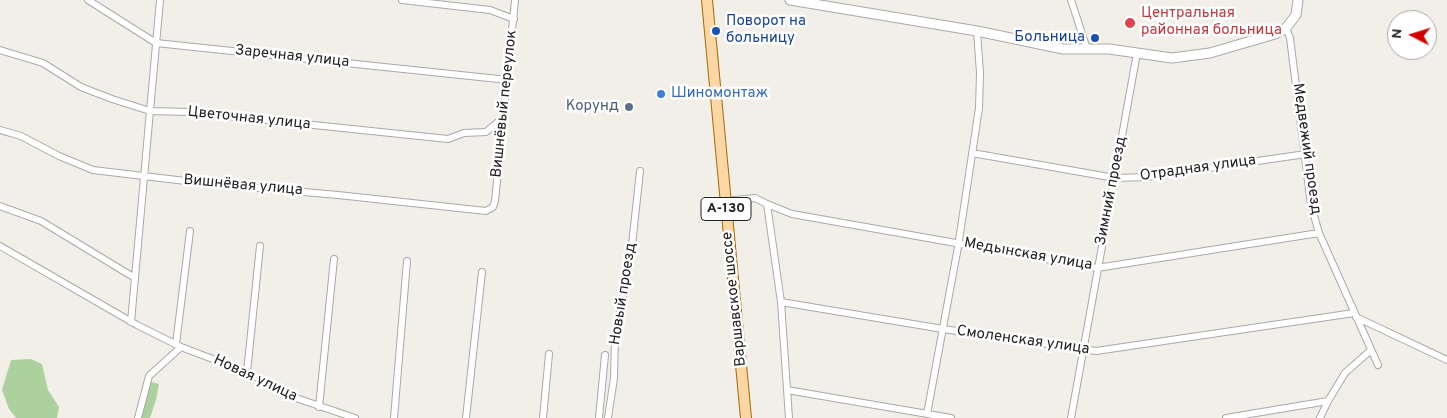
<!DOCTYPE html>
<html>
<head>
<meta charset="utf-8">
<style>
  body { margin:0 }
  #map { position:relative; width:1447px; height:418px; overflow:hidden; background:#f2efe9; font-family:Overpass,sans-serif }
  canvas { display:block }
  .north { position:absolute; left:1387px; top:10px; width:50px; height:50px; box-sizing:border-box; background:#fff; border:1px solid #a7a7a7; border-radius:50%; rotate:275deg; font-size:14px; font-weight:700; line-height:20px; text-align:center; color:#222 }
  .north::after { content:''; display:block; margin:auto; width:18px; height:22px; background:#d40000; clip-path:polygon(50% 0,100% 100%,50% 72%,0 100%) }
</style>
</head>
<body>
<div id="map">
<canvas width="1447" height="418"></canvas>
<div class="north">N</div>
</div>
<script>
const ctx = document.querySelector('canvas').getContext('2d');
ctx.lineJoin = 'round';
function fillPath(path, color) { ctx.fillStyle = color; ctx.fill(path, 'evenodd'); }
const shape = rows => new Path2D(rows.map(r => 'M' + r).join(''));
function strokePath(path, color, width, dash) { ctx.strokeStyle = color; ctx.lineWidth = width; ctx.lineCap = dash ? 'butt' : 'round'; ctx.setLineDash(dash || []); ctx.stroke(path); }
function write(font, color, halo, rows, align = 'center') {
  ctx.font = font + ' Overpass,sans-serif'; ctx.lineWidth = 5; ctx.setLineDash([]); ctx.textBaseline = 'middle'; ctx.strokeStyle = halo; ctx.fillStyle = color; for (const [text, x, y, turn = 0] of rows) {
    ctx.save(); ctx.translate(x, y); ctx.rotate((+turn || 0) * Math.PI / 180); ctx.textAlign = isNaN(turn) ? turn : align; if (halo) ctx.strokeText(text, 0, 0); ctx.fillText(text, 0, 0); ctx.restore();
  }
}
const forest = shape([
  [31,359,42,364,48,390,59,407,57,418,16,418,9,409,2,390,11,360],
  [151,382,159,384,156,400,150,418,140,418]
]);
const minor = shape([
  [88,0,156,43,508,80],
  [402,0,490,10,514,19],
  [1071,0,1087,49],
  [1286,28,1290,38,1311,205,1319,233,1378,365],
  [0,50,43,63,81,87,112,99,150,111,189,112,448,139,464,133,486,132,504,117],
  [0,130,21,136,59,156,93,170,211,184,338,195,486,211,493,207,495,201,515,0],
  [972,153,1115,178,1147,177,1306,154],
  [725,201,755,198,767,204,781,302,789,418],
  [767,204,792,214,1097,268,1319,233],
  [0,206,41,221,135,278],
  [0,246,137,325,181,347,247,372,293,397,355,418],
  [781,302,943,329,1096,351,1354,313],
  [1356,317,1447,360],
  [131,322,160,0],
  [176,344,190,231],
  [247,372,260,246],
  [787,390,951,418],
  [319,407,334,259],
  [927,414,958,247,979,108,980,73,977,31],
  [138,418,149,376,181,347],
  [394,418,407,261],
  [466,418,482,272],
  [543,418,549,354],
  [599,418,605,355],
  [608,418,614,378,615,337,631,254,640,171],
  [1071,418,1137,53],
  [1226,418,1328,401,1345,373,1371,350],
  [1320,418,1328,401]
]);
const tertiary = shape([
  [790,0,977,31,1063,49,1109,49,1172,58,1210,53,1275,34,1286,28,1296,15,1298,0]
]);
const primary = shape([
  [707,0,746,418]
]);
const markers = [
  [1130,23,6,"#e0444e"],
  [716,31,5,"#1a4fb4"],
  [1095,38,5,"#1a4fb4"],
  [661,94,5,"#3f7fe0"],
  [629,107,5,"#5c6f8a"]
];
const shields = [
  [726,209,50]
];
const shieldNames = [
  ["А-130",726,209]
];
const healthNames = [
  ["Центральная",1141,14],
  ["районная больница",1141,31]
];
const transitNames = [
  ["Поворот на",726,22],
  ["больницу",726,39],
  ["Больница",1085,38,"right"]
];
const streetNames = [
  ["Заречная улица",292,57,6],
  ["Вишнёвый переулок",505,104,-84],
  ["Цветочная улица",249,119,6],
  ["Медвежий проезд",1306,149,82],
  ["Отрадная улица",1198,169,-8],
  ["Вишнёвая улица",243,186,5],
  ["Зимний проезд",1112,191,-79],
  ["Медынская улица",1028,255,10],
  ["Новый проезд",624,294,-81],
  ["Варшавское шоссе",735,299,-96],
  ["Смоленская улица",1023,341,8],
  ["Новая улица",255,379,25]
];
const shopNames = [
  ["Шиномонтаж",671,94]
];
const serviceNames = [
  ["Корунд",619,107]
];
fillPath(forest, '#add19e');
strokePath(minor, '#a9a9a9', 8);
strokePath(tertiary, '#a9a9a9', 11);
strokePath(primary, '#a06b00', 12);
strokePath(minor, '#fff', 6);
strokePath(tertiary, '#fff', 9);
strokePath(primary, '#fcd6a4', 10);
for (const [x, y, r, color] of markers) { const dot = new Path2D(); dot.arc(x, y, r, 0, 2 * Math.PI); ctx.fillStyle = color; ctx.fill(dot); strokePath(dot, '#fff', 2); }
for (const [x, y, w] of shields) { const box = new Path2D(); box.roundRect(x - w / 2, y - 11.5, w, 23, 4); ctx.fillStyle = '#fff'; ctx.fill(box); strokePath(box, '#222', 1); }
write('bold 14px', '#222', null, shieldNames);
write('15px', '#be3a42', '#fff', healthNames, 'left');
write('15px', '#164399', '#fff', transitNames, 'left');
write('15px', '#222', '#fff', streetNames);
write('15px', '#366cbe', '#fff', shopNames, 'left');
write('15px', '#4e5e75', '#fff', serviceNames, 'right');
</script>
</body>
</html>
